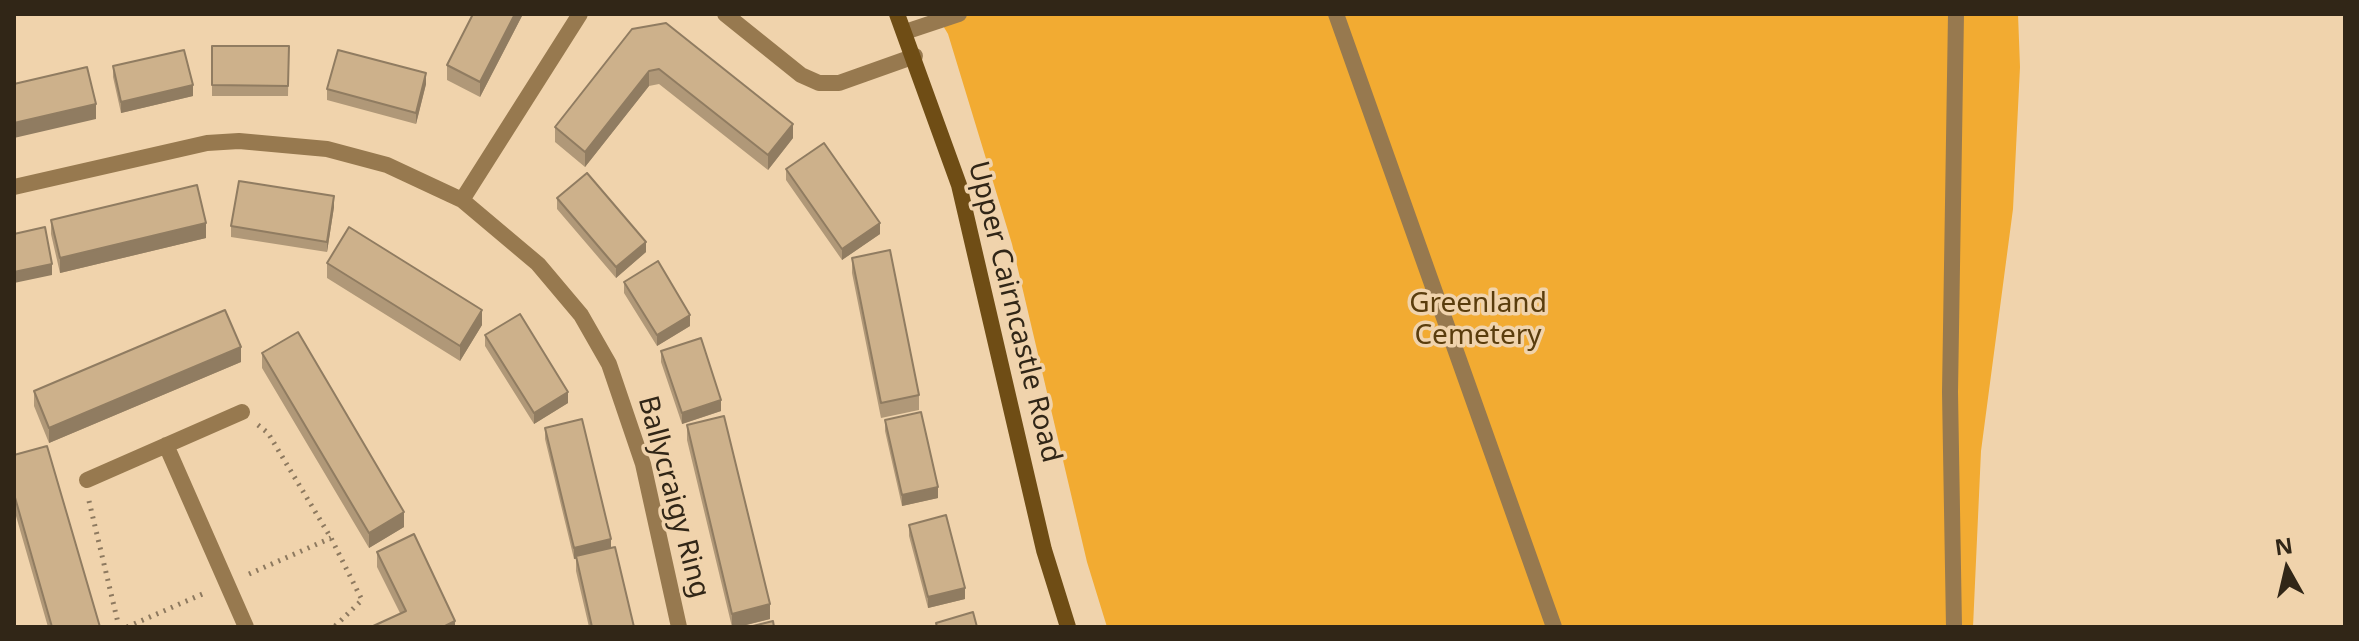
<!DOCTYPE html>
<html>
<head>
<meta charset="utf-8">
<style>
  body { margin:0 }
  #map { position:relative; width:2359px; height:641px; overflow:hidden; background:#f0d3ac; font-family:"Noto Sans",sans-serif }
  canvas { display:block }
  .frame { position:absolute; inset:0; border:16px solid #312617; pointer-events:none }
  .north { position:absolute; left:2247px; top:529px; width:80px; height:80px; -webkit-text-stroke:6px #f0d3ac; paint-order:stroke; rotate:352deg; font-size:22px; font-weight:700; line-height:32px; text-align:center; color:#312617 }
  .north::after { content:''; display:block; margin:auto; width:28px; height:36px; background:#312617; clip-path:polygon(50% 0,100% 100%,50% 72%,0 100%) }
</style>
</head>
<body>
<div id="map">
<canvas width="2359" height="641"></canvas>
<div class="frame"></div>
<div class="north">N</div>
</div>
<script>
const ctx = document.querySelector('canvas').getContext('2d');
ctx.lineJoin = 'round';
function fillPath(path, color) { ctx.fillStyle = color; ctx.fill(path, 'evenodd'); }
const shape = rows => new Path2D(rows.map(r => 'M' + r).join(''));
function strokePath(path, color, width, dash) { ctx.strokeStyle = color; ctx.lineWidth = width; ctx.lineCap = dash ? 'butt' : 'round'; ctx.setLineDash(dash || []); ctx.stroke(path); }
function write(font, color, halo, rows, align = 'center') {
  ctx.font = font + ' "Noto Sans",sans-serif'; ctx.lineWidth = 7; ctx.setLineDash([]); ctx.textBaseline = 'middle'; ctx.strokeStyle = halo; ctx.fillStyle = color; for (const [text, x, y, turn = 0] of rows) {
    ctx.save(); ctx.translate(x, y); ctx.rotate((+turn || 0) * Math.PI / 180); ctx.textAlign = isNaN(turn) ? turn : align; if (halo) ctx.strokeText(text, 0, 0); ctx.fillText(text, 0, 0); ctx.restore();
  }
}
const green = shape([
  [936,14,2018,14,2020,67,2013,209,1981,451,1973,627,1107,627,1087,562,1012,244,948,34]
]);
const path = shape([
  [258,425,268,433,331,538,362,600,334,627],
  [89,501,119,627],
  [249,574,331,538],
  [127,627,207,592]
]);
const lane = shape([
  [1336,14,1554,627],
  [905,32,959,14],
  [1954,627,1950,392,1956,14]
]);
const street = shape([
  [725,14,801,75,819,83,839,83,915,56],
  [14,187,207,143,239,141,327,149,387,165,462,200,538,264,581,315,609,364,643,464,679,627],
  [462,200,580,14],
  [166,445,246,627],
  [87,480,242,412]
]);
const secondary = shape([
  [897,14,959,185,1044,550,1068,627]
]);
const wall = shape([
  [473,14,523,14,480,97,447,80,447,65],
  [632,29,793,138,768,170,659,84,649,86,585,167,555,142,555,127],
  [212,46,289,46,288,96,212,96],
  [113,66,193,96,121,113,113,77],
  [426,84,416,124,327,100,327,89],
  [786,169,880,234,842,260,786,180],
  [557,198,646,252,616,278,557,209],
  [334,207,327,252,231,237,231,226],
  [51,220,206,238,60,273,51,234],
  [852,258,919,395,919,410,881,418,852,273],
  [327,263,482,325,460,361,327,278],
  [624,282,690,326,657,346,624,293],
  [485,335,568,403,534,424,485,346],
  [661,351,721,411,682,424,661,362],
  [262,353,404,527,369,548,262,368],
  [241,362,49,443,34,406,34,391],
  [885,420,938,498,902,506,885,431],
  [687,425,770,619,738,627,732,627,687,440],
  [545,428,611,548,634,627,589,627,576,571,576,559,574,559,545,439],
  [14,455,100,627,48,627,14,509],
  [909,525,965,599,928,608,909,536],
  [377,552,455,627,400,613,377,567]
]);
const shadedWall = shape([
  [515,14,523,14,480,97,480,82],
  [649,71,649,86,585,167,585,152],
  [426,73,426,84,416,124,416,113],
  [193,85,193,96,121,113,121,102],
  [96,104,96,119,14,138,14,123],
  [793,124,793,138,768,170,768,155],
  [334,196,334,207,327,252,327,242],
  [206,223,206,238,60,273,60,258],
  [880,223,880,234,842,260,842,249],
  [646,242,646,252,616,278,616,267],
  [52,264,52,275,14,283,14,272],
  [482,310,482,325,460,361,460,346],
  [690,315,690,326,657,346,657,335],
  [241,347,241,362,49,443,49,428],
  [568,392,568,403,534,424,534,413],
  [721,400,721,411,682,424,682,413],
  [938,487,938,498,902,506,902,495],
  [404,512,404,527,369,548,369,533],
  [611,539,611,549,574,559,574,548],
  [965,588,965,599,928,608,928,597],
  [770,604,770,619,738,627,732,627,732,614],
  [455,621,455,627,443,627]
]);
const building = shape([
  [473,14,515,14,480,82,447,65,473,14],
  [666,23,793,124,768,155,659,69,649,71,585,152,555,127,632,29,666,23],
  [212,46,289,46,288,86,212,85,212,46],
  [184,50,193,85,121,102,113,66,184,50],
  [338,50,426,73,416,113,327,89,338,50],
  [87,67,96,104,14,123,14,84,87,67],
  [824,143,880,223,842,249,786,169,824,143],
  [587,173,646,242,616,267,557,198,587,173],
  [239,181,334,196,327,242,231,226,239,181],
  [197,185,206,223,60,258,51,220,197,185],
  [45,227,52,264,14,272,14,234,45,227],
  [349,227,482,310,460,346,327,263,349,227],
  [890,250,919,395,881,403,852,258,890,250],
  [658,261,690,315,657,335,624,282,658,261],
  [225,310,241,347,49,428,34,391,225,310],
  [520,314,568,392,534,413,485,335,520,314],
  [298,332,404,512,369,533,262,353,298,332],
  [701,338,721,400,682,413,661,351,701,338],
  [921,412,938,487,902,495,885,420,921,412],
  [724,416,770,604,732,614,687,425,724,416],
  [582,419,611,539,574,548,545,428,582,419],
  [47,446,100,627,52,627,14,494,14,455,47,446],
  [946,515,965,588,928,597,909,525,946,515],
  [414,534,455,621,443,627,371,627,406,611,377,552,414,534],
  [615,547,634,627,592,627,576,556,615,547],
  [973,612,977,627,937,627,936,623,973,612],
  [773,621,774,627,749,627,773,621]
]);
const parkNames = [
  ["Greenland",1478,304],
  ["Cemetery",1478,336]
];
const streetNames = [
  ["Upper Cairncastle Road",1014,312,76],
  ["Ballycraigy Ring",673,497,75]
];
fillPath(green, '#f2ab32');
strokePath(path, '#8d795f', 5, [2, 6]);
strokePath(lane, '#97794f', 16);
strokePath(street, '#97794f', 16);
strokePath(secondary, '#6f4d15', 16);
fillPath(wall, '#b09878');
fillPath(shadedWall, '#907c61');
fillPath(building, '#cdb18b');
strokePath(building, '#907c61', 2);
write('28px', '#5a3d0d', '#f0d3ac', parkNames);
write('28px', '#312617', '#f0d3ac', streetNames);
</script>
</body>
</html>
